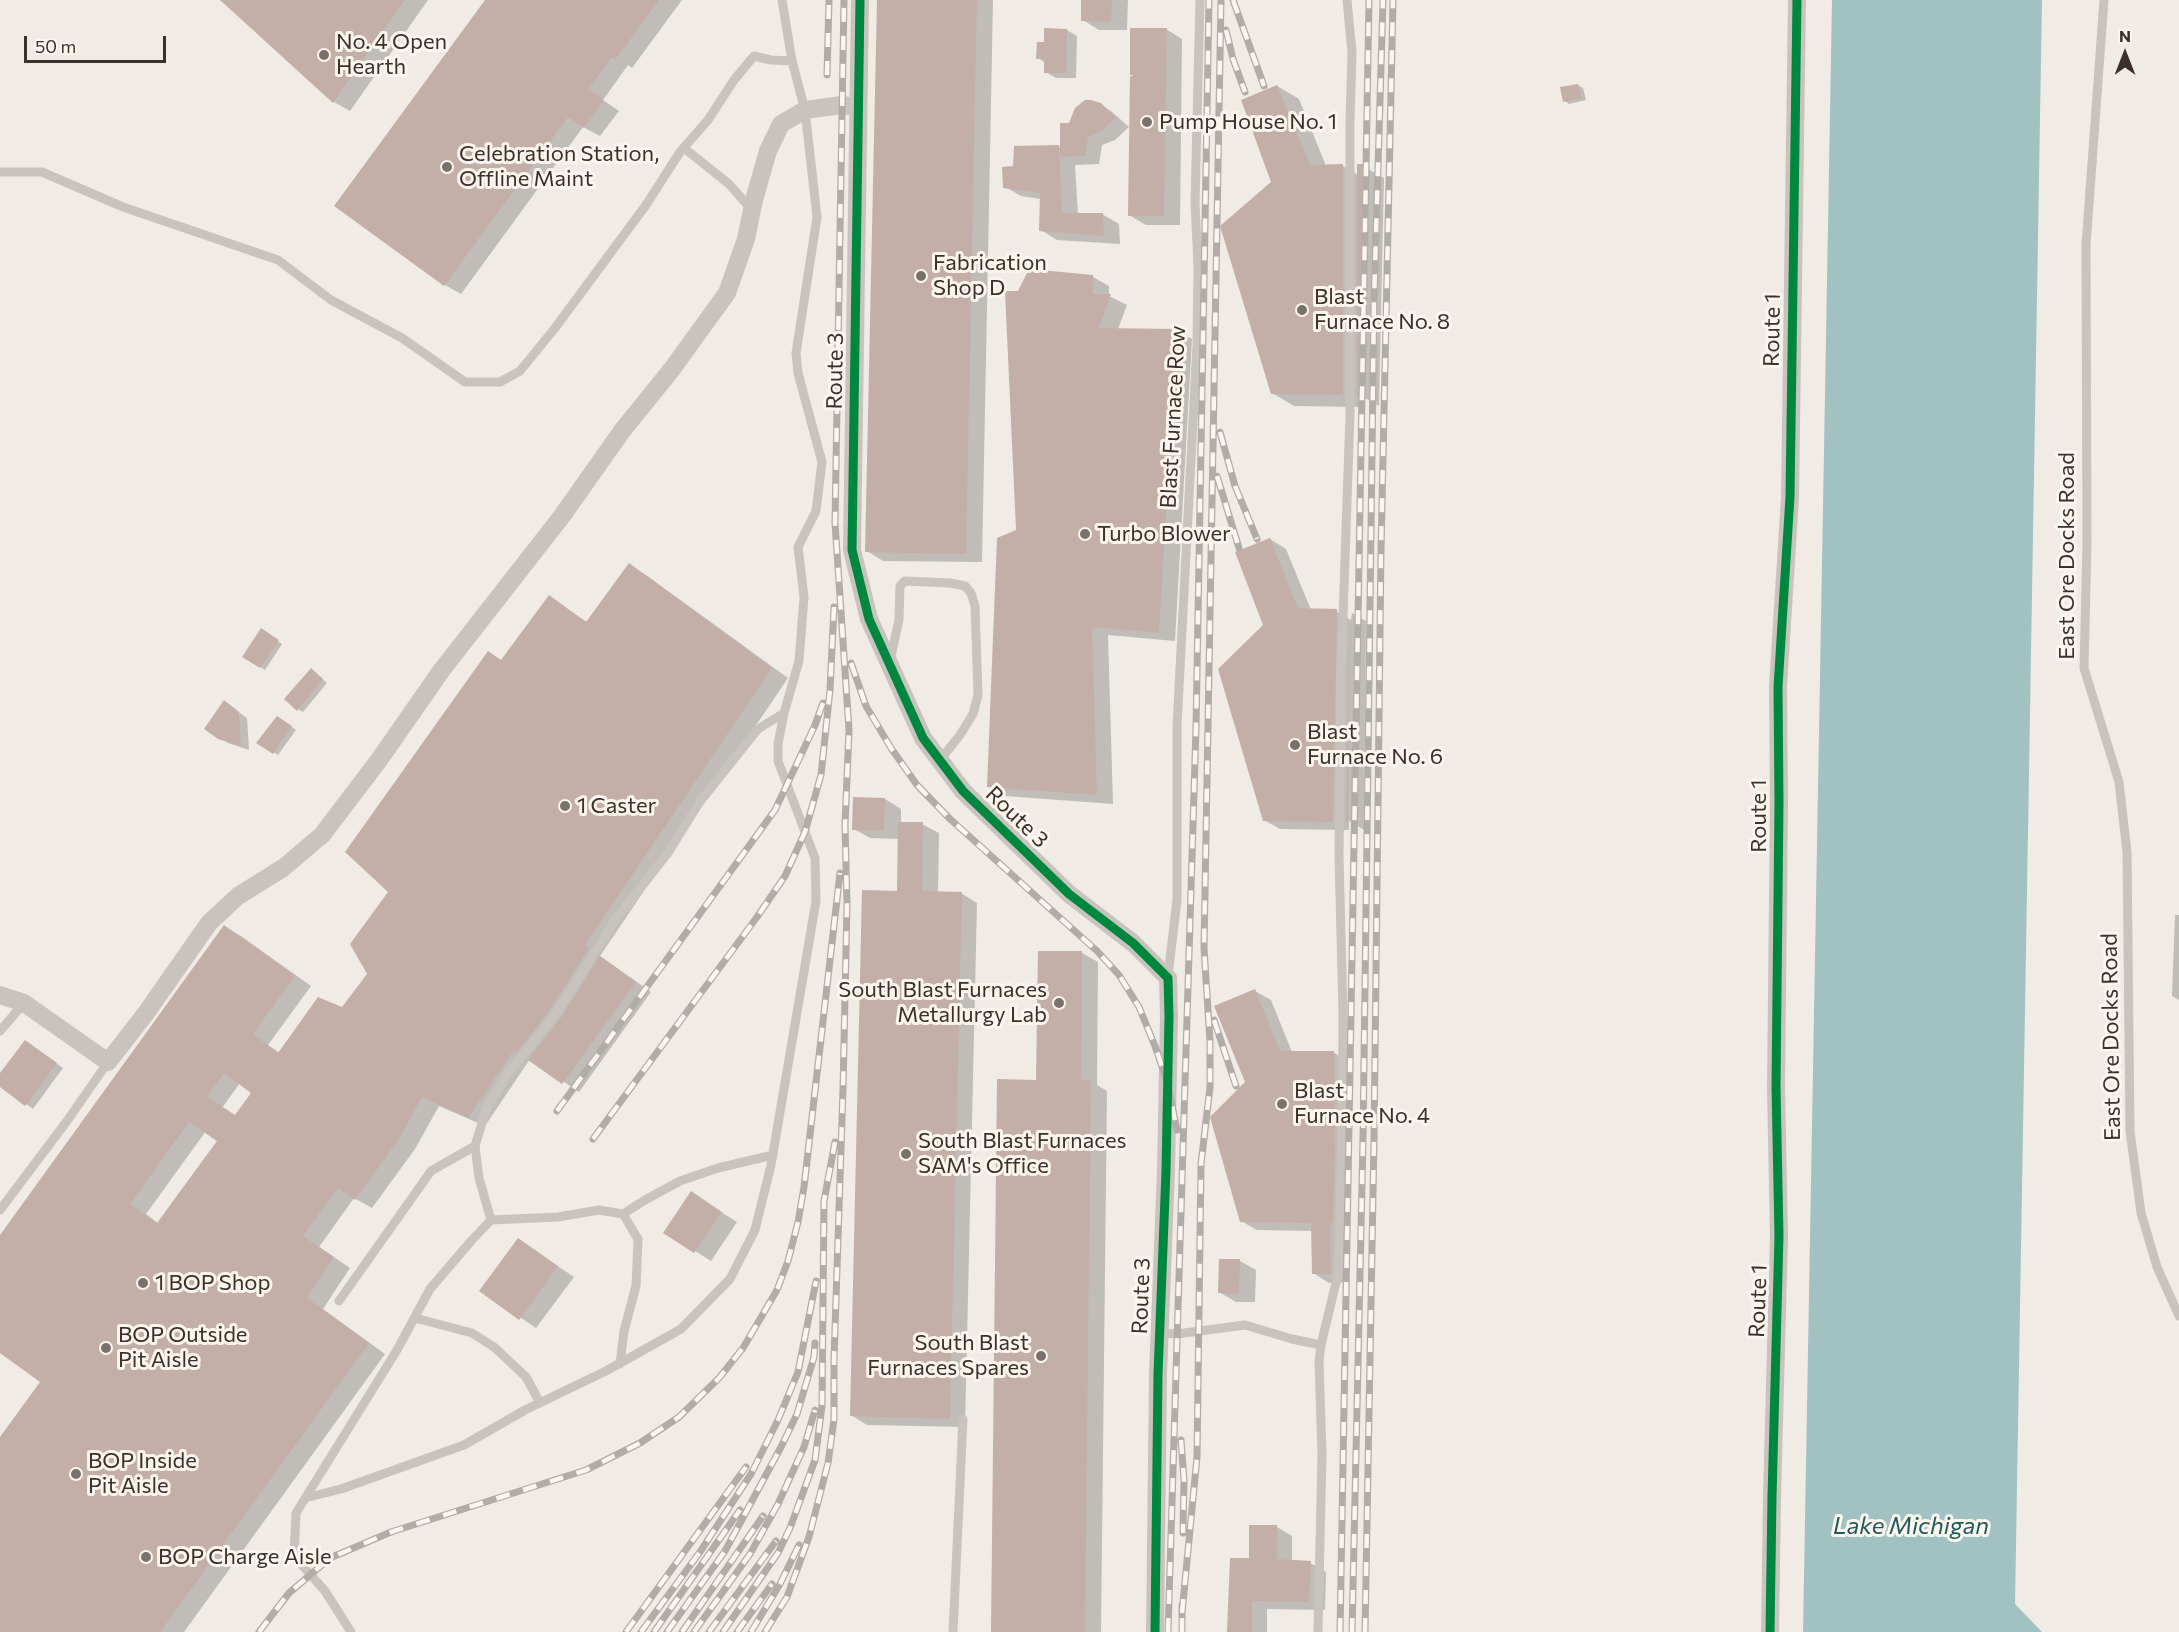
<!DOCTYPE html>
<html>
<head>
<meta charset="utf-8">
<style>
  body { margin:0 }
  #map { position:relative; width:2179px; height:1632px; overflow:hidden; background:#f0ebe5; font-family:Commissioner,sans-serif }
  canvas { display:block }
  .north { position:absolute; left:2095px; top:24px; width:60px; height:60px; -webkit-text-stroke:4px #fbf5ee; paint-order:stroke; rotate:0deg; font-size:16px; font-weight:700; line-height:24px; text-align:center; color:#3b302b }
  .north::after { content:''; display:block; margin:auto; width:21px; height:27px; background:#3b302b; clip-path:polygon(50% 0,100% 100%,50% 72%,0 100%) }
  .scale { position:absolute; left:24px; top:36px; width:142px; height:27px; box-sizing:border-box; border:3px solid #3b302b; border-top:0; padding-left:8px; font-size:18px; line-height:21px; white-space:nowrap; color:#3b302b; -webkit-text-stroke:4px #fbf5ee; paint-order:stroke }
</style>
</head>
<body>
<div id="map">
<canvas width="2179" height="1632"></canvas>
<div class="north">N</div>
<div class="scale">50 m</div>
</div>
<script>
const ctx = document.querySelector('canvas').getContext('2d');
ctx.lineJoin = 'round';
function fillPath(path, color) { ctx.fillStyle = color; ctx.fill(path, 'evenodd'); }
const shape = rows => new Path2D(rows.map(r => 'M' + r).join(''));
function strokePath(path, color, width, dash) { ctx.strokeStyle = color; ctx.lineWidth = width; ctx.lineCap = dash ? 'butt' : 'round'; ctx.setLineDash(dash || []); ctx.stroke(path); }
function write(font, color, halo, rows, align = 'center') {
  ctx.font = font + ' Commissioner,sans-serif'; ctx.lineWidth = 6; ctx.setLineDash([]); ctx.textBaseline = 'middle'; ctx.strokeStyle = halo; ctx.fillStyle = color; for (const [text, x, y, turn = 0] of rows) {
    ctx.save(); ctx.translate(x, y); ctx.rotate((+turn || 0) * Math.PI / 180); ctx.textAlign = isNaN(turn) ? turn : align; if (halo) ctx.strokeText(text, 0, 0); ctx.fillText(text, 0, 0); ctx.restore();
  }
}
const water = shape([
  [1832,0,2042,0,2015,1604,2042,1632,1803,1632]
]);
const shadow = shape([
  [235,0,428,0,350,111,334,102,230,7],
  [487,0,682,0,632,68,628,65,603,100,619,111,600,136,583,127,461,294,445,285,336,206],
  [878,0,993,0,982,562,883,561,867,551],
  [1083,0,1128,0,1127,30,1099,30,1083,20],
  [1166,29,1182,39,1180,225,1146,225,1129,215,1135,76,1131,74],
  [1067,30,1077,36,1076,78,1056,78,1046,72,1046,63,1038,58,1045,44],
  [1578,85,1583,88,1586,100,1569,104,1565,101],
  [1277,86,1299,99,1326,166,1343,166,1358,175,1363,166,1384,178,1379,406,1365,398,1365,407,1294,406,1272,393,1273,182],
  [1096,102,1111,111,1129,127,1115,140,1102,145,1099,164,1075,165,1078,215,1102,214,1119,224,1120,244,1057,240,1041,230,1041,199,1021,196,1005,187,1014,167,1058,146,1062,148,1070,124],
  [1093,277,1109,286,1109,296,1127,305,1118,329,1176,330,1192,339,1175,641,1108,635,1113,804,1005,796,989,786,1018,531,1019,292],
  [1270,539,1286,549,1311,610,1336,611,1351,620,1352,613,1366,621,1364,830,1349,821,1349,830,1280,829,1264,820,1265,625],
  [629,565,646,575,788,678,600,956,651,992,579,1092,530,1059,485,1126,439,1106,415,1149,372,1208,354,1198,319,1247,350,1268,323,1309,385,1354,184,1632,0,1632,0,1439,42,1382,0,1352,0,1237,225,927,241,936,311,986,268,1045,280,1053,343,1009,369,974,390,891,502,661,549,597,587,622],
  [240,1083,253,1092,236,1116,222,1108],
  [206,1131,219,1141,159,1224,146,1214],
  [261,630,282,644,265,670,244,656],
  [312,670,327,683,303,712,298,709],
  [233,708,247,718,249,750,228,743,218,737],
  [282,720,296,730,278,755,258,743],
  [885,799,901,809,901,824,922,824,939,833,938,893,961,893,977,903,965,1427,867,1425,851,1415,899,892,900,839,870,838,854,829],
  [2175,915,2179,915,2179,1000,2172,996],
  [1082,953,1098,962,1097,1085,1107,1091,1101,1632,992,1632,1037,1081],
  [1255,991,1271,1000,1292,1052,1333,1052,1349,1062,1351,1164,1349,1232,1346,1232,1347,1282,1329,1283,1313,1273,1313,1231,1257,1230,1241,1221,1247,1083],
  [32,1046,63,1068,33,1109,0,1085,0,1079],
  [691,1193,737,1222,711,1261,665,1232],
  [519,1240,574,1277,536,1328,481,1291],
  [1240,1261,1256,1270,1255,1302,1236,1302,1219,1292],
  [1277,1527,1292,1536,1292,1560,1310,1563,1326,1572,1325,1610,1267,1609,1267,1632,1229,1632,1251,1560]
]);
const building = shape([
  [220,0,405,0,333,103],
  [485,0,659,0,615,60,612,57,588,89,604,100,584,128,568,117,444,286,334,206],
  [877,0,977,0,966,554,865,552],
  [1081,0,1112,0,1111,22,1081,21],
  [1044,28,1067,29,1066,73,1044,73,1044,59,1036,59,1037,42,1044,42],
  [1130,28,1167,28,1164,216,1128,216,1130,77,1133,75,1130,75],
  [1578,84,1582,98,1563,102,1560,87],
  [1277,85,1310,165,1343,164,1343,395,1271,394,1220,226,1271,182,1241,100],
  [1085,100,1091,100,1101,103,1116,118,1100,132,1088,137,1085,156,1060,157,1060,123,1069,123,1075,108],
  [1059,145,1062,213,1103,213,1104,236,1039,231,1040,193,1003,188,1002,167,1013,166,1014,146],
  [1357,164,1363,164,1358,395,1357,395],
  [1029,269,1093,275,1093,294,1111,294,1099,328,1177,329,1159,633,1092,627,1097,795,987,787,997,538,1016,530,1005,291,1018,291],
  [1270,538,1298,608,1337,609,1333,822,1263,821,1218,669,1263,625,1235,552],
  [629,563,772,668,585,945,589,948,551,1008,517,1052,514,1050,468,1118,422,1097,399,1139,355,1200,338,1188,303,1236,334,1257,307,1298,369,1343,160,1632,0,1632,0,1437,40,1382,0,1353,0,1235,224,925,295,976,253,1034,278,1053,318,997,342,1007,367,974,350,944,388,892,345,852,488,651,501,660,549,595,586,622],
  [224,1073,251,1093,235,1115,207,1097],
  [189,1122,217,1141,157,1223,130,1204],
  [1350,610,1348,822,1346,822],
  [261,628,279,640,260,668,242,657],
  [311,668,323,679,297,711,284,699],
  [224,700,239,712,241,746,218,739,204,729],
  [277,716,292,726,273,754,256,743],
  [853,797,885,798,884,831,852,830],
  [898,822,923,822,922,891,962,892,950,1419,850,1416,862,890,897,891],
  [1038,951,1082,951,1081,1080,1091,1080,1085,1632,991,1632,997,1079,1036,1080],
  [600,956,636,982,562,1084,528,1060,562,1016],
  [1255,989,1280,1051,1334,1051,1335,1154,1333,1223,1330,1223,1331,1274,1312,1274,1311,1223,1240,1222,1210,1117,1245,1082,1214,1006],
  [25,1040,57,1063,25,1106,0,1087,0,1073],
  [691,1191,722,1212,694,1253,663,1233],
  [518,1238,558,1266,519,1320,479,1291],
  [1219,1259,1240,1259,1239,1294,1218,1293],
  [1249,1525,1277,1525,1277,1559,1311,1561,1309,1602,1252,1601,1252,1632,1227,1632,1230,1558,1249,1558]
]);
const service = shape([
  [782,0,792,61],
  [2104,0,2086,245,2087,544,2084,668,2119,782,2127,852,2130,1131,2141,1213,2157,1267,2179,1316],
  [684,148,729,184,752,210],
  [0,172,42,172,123,207,278,260,331,300,402,338,465,382,500,382,520,371,555,328,646,205,680,152,708,120,734,80,754,56,771,60,792,61,805,110,817,217,796,353,798,373,822,462,816,511,798,547,804,597,799,661,784,713,758,729,699,803,668,853,616,919,557,1012,507,1075,487,1107,475,1146,479,1178,491,1220,471,1241,430,1289,397,1350,296,1513,294,1556,325,1591,351,1632],
  [890,660,899,620,900,586,905,581,950,583,965,586,971,593,975,606,978,695,973,714,960,735,940,760],
  [1168,976,1177,900,1177,726,1197,345,1198,266,1195,203,1200,0],
  [0,1031,24,1003],
  [0,1210,67,1121,108,1062],
  [623,1214,645,1200,680,1181,718,1168,773,1155],
  [491,1220,558,1217,599,1210,623,1214,638,1239,636,1286,624,1331,620,1364],
  [339,1301,431,1171,475,1146],
  [415,1318,472,1333,494,1347,526,1377,540,1403],
  [1159,1333,1177,1334,1245,1325,1292,1339,1321,1345],
  [305,1498,341,1489,464,1445,525,1410,606,1371,681,1329,730,1279,755,1230,771,1165,816,901,815,858,778,761,778,744,784,713],
  [953,1632,963,1419],
  [1318,1632,1322,1454,1319,1362,1321,1345,1338,1274,1342,1154,1343,1013,1339,857,1341,675,1350,415,1350,121,1352,52,1347,0]
]);
const minor = shape([
  [860,0,852,550,869,619,923,738,963,791,1069,894,1133,943,1168,978,1169,1016,1166,1171,1158,1374,1155,1632],
  [0,995,24,1003,108,1062,146,1013,209,923,238,896,283,868,322,835,379,760,441,671,562,516,622,431,672,369,727,293,746,239,754,200,768,151,781,124,805,110,842,105,858,107],
  [1770,1632,1772,1497,1779,1236,1776,1087,1779,803,1778,687,1790,497,1797,0]
]);
const rail = shape([
  [1233,0,1264,86],
  [1226,30,1233,59,1245,92],
  [827,75,829,0],
  [1220,432,1235,486,1257,539],
  [1217,476,1239,548],
  [851,663,866,706,891,748,917,785,950,819,1097,951,1119,975,1139,1007,1155,1046,1167,1081,1177,1130],
  [1214,1020,1236,1086],
  [557,1111,775,810,815,725,823,703],
  [593,1139,757,917,785,876,805,832,821,775,830,690,834,607],
  [1181,1440,1184,1480,1183,1533],
  [1182,1613,1197,1457,1201,1164,1210,1087,1210,1041,1204,948,1221,0],
  [259,1632,289,1593,330,1558,391,1532,586,1470,640,1443,679,1417,719,1378,743,1348,777,1290,788,1261,798,1222,804,1187,840,873],
  [626,1632,746,1467],
  [641,1632,700,1552,751,1474,778,1420,798,1372,816,1281],
  [654,1632,740,1510],
  [667,1632,725,1551,781,1447,797,1414,814,1357,815,1343],
  [682,1632,763,1516],
  [694,1632,750,1554,778,1504,804,1447,815,1410],
  [709,1632,776,1541],
  [723,1632,778,1553,790,1528,815,1460,822,1406,824,1201,835,1142],
  [737,1632,772,1584],
  [751,1632,780,1584,799,1545],
  [765,1632,787,1597,809,1537,828,1463,834,1419,834,1359,843,1089,847,904,845,825,849,730,835,523,844,0],
  [1168,1632,1196,728,1209,0],
  [1182,1632,1182,1605],
  [1340,1632,1369,0],
  [1352,1632,1363,1139,1374,301,1383,0],
  [1365,1632,1374,1139,1381,550,1393,0]
]);
const cycleway = shape([
  [860,0,852,550,869,619,923,738,963,791,1069,894,1133,943,1168,978,1169,1016,1166,1171,1158,1374,1155,1632],
  [1770,1632,1772,1497,1779,1236,1776,1087,1779,803,1778,687,1790,497,1797,0]
]);
const markers = [
  [324,55,6,"#7a716c"],
  [1147,122,6,"#7a716c"],
  [447,167,6,"#7a716c"],
  [921,276,6,"#7a716c"],
  [1302,310,6,"#7a716c"],
  [1085,534,6,"#7a716c"],
  [1295,745,6,"#7a716c"],
  [565,806,6,"#7a716c"],
  [1059,1003,6,"#7a716c"],
  [1282,1104,6,"#7a716c"],
  [906,1154,6,"#7a716c"],
  [143,1283,6,"#7a716c"],
  [106,1348,6,"#7a716c"],
  [1041,1356,6,"#7a716c"],
  [76,1474,6,"#7a716c"],
  [146,1557,6,"#7a716c"]
];
const poiNames = [
  ["No. 4 Open",336,42],
  ["Hearth",336,67],
  ["Pump House No. 1",1159,122],
  ["Celebration Station,",459,154],
  ["Offline Maint",459,179],
  ["Fabrication",933,263],
  ["Shop D",933,288],
  ["Blast",1314,297],
  ["Furnace No. 8",1314,322],
  ["Turbo Blower",1097,534],
  ["Blast",1307,732],
  ["Furnace No. 6",1307,757],
  ["1 Caster",577,806],
  ["South Blast Furnaces",1047,990,"right"],
  ["Metallurgy Lab",1047,1015,"right"],
  ["Blast",1294,1091],
  ["Furnace No. 4",1294,1116],
  ["South Blast Furnaces",918,1141],
  ["SAM's Office",918,1166],
  ["1 BOP Shop",155,1283],
  ["BOP Outside",118,1335],
  ["Pit Aisle",118,1360],
  ["South Blast",1029,1343,"right"],
  ["Furnaces Spares",1029,1368,"right"],
  ["BOP Inside",88,1461],
  ["Pit Aisle",88,1486],
  ["BOP Charge Aisle",158,1557]
];
const streetNames = [
  ["Route 1",1772,330,-89],
  ["Route 3",835,371,-89],
  ["Blast Furnace Row",1173,417,-87],
  ["East Ore Docks Road",2067,556,-90],
  ["Route 1",1759,816,-90],
  ["Route 3",1017,817,44],
  ["East Ore Docks Road",2111,1037,-91],
  ["Route 3",1141,1296,-88],
  ["Route 1",1758,1301,-88]
];
const waterNames = [
  ["Lake Michigan",1911,1526]
];
fillPath(water, '#a1c2c1');
fillPath(shadow, '#0003');
fillPath(building, '#c3afa7');
strokePath(service, '#c9c3be', 9);
strokePath(minor, '#c9c3be', 18);
strokePath(rail, '#b1aca8', 7);
strokePath(rail, '#fbf5ee', 4.5, [14]);
strokePath(cycleway, '#00873e', 9);
for (const [x, y, r, color] of markers) { const dot = new Path2D(); dot.arc(x, y, r, 0, 2 * Math.PI); ctx.fillStyle = color; ctx.fill(dot); strokePath(dot, '#fbf5ee', 2); }
write('22px', '#3b302b', '#fbf5ee', poiNames, 'left');
write('22px', '#3b302b', '#fbf5ee', streetNames);
write('italic 24px', '#1f5a5e', '#fbf5ee', waterNames);
</script>
</body>
</html>
